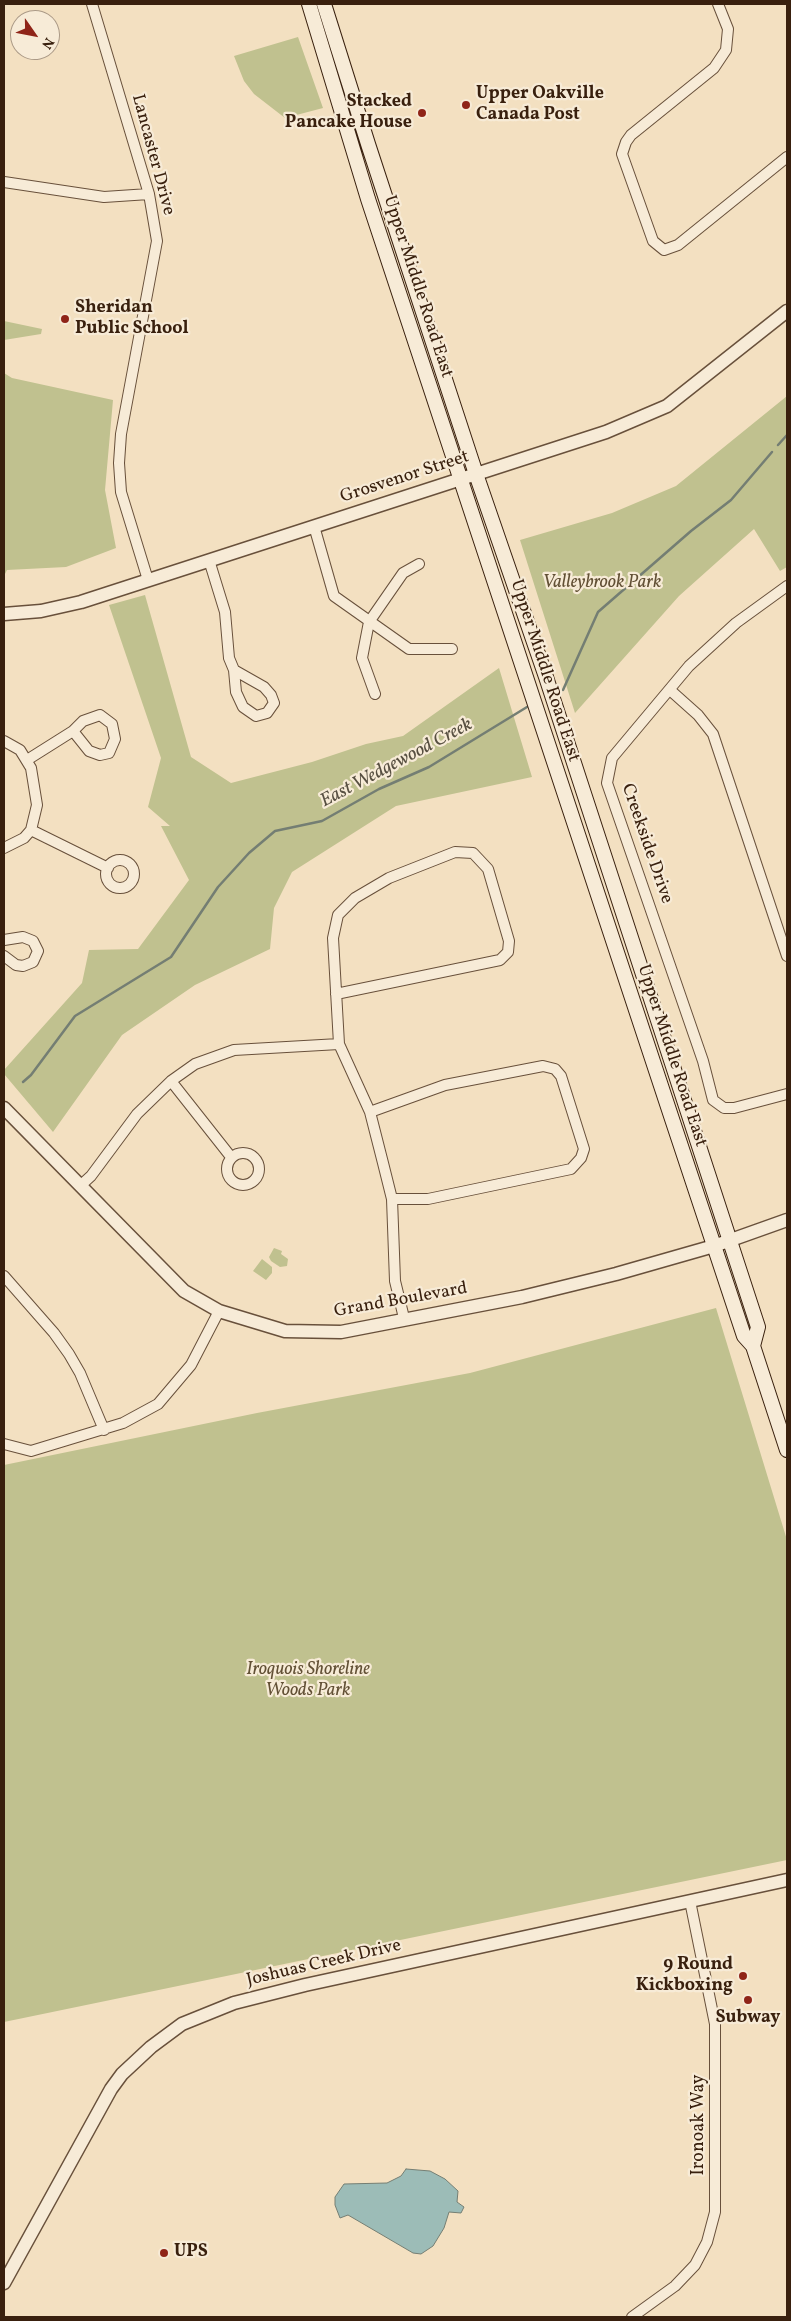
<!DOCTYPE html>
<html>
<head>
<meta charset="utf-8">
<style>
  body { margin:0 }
  #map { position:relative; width:791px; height:2321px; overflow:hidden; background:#f3e0c1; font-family:Vollkorn,serif }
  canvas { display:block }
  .frame { position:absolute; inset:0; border:5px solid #39200e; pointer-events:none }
  .north { position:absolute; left:10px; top:10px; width:50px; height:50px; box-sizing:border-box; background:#f7ebd7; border:1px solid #ab9a87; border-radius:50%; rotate:123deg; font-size:14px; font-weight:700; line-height:20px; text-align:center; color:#39200e }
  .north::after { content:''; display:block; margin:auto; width:18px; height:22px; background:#8f2418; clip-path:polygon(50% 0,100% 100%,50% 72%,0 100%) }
</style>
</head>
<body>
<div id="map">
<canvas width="791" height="2321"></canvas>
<div class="frame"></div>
<div class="north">N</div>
</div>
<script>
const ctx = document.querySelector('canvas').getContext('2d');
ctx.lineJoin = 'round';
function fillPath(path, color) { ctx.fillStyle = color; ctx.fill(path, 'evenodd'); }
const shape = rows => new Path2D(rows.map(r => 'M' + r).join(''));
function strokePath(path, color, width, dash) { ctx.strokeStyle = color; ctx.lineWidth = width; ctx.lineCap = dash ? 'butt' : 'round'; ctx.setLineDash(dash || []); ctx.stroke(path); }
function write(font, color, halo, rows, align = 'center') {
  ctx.font = font + ' Vollkorn,serif'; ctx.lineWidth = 4.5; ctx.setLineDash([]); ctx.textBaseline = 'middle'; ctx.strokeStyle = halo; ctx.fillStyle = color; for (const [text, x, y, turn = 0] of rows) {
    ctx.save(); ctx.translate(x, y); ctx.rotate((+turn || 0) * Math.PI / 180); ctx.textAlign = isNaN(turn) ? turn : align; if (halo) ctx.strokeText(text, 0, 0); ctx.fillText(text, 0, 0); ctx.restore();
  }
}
const green = shape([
  [298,37,323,108,285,118,254,94,244,81,234,56],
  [4,321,42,329,41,334,4,340],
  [4,373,12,378,113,400,105,490,116,548,66,567,7,570,4,576],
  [787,396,787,567,780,571,754,529,679,596,575,713,520,540,612,513,676,486],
  [145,595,191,757,231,783,312,762,366,744,403,736,499,668,532,777,396,806,292,872,274,908,270,949,195,985,122,1035,53,1132,4,1074,4,1070,82,983,89,950,138,949,189,880,161,826,170,826,148,807,161,758,109,605],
  [274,1248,282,1251,281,1254,288,1259,287,1266,280,1267,271,1261,269,1257],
  [262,1259,272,1267,272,1273,266,1280,253,1271],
  [716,1308,787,1540,787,1860,4,2022,4,1465,257,1413,470,1373]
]);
const water = shape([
  [406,2169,430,2171,445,2179,458,2191,457,2202,464,2207,461,2213,449,2212,444,2228,433,2246,421,2254,413,2253,348,2215,340,2218,335,2205,335,2197,344,2184,387,2183,401,2176,406,2169]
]);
const stream = shape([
  [778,445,787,435],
  [563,690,598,612,691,531,731,500,772,452],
  [23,1082,31,1075,75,1016,171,957,218,887,249,853,275,831,322,821,379,789,429,767,527,707]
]);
const minor = shape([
  [92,4,149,194,157,241,121,434,119,463,121,492,148,580],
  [718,4,728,29,726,50,714,68,631,135,626,142,622,154,653,241,664,250,678,245,787,157],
  [4,182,104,197,149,194],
  [314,526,334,596,409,649,452,649],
  [209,560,225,612,229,658,234,670,236,692,243,707,256,716,267,713,274,703,271,695,264,687,234,670],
  [787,586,736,623,689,666,612,758,607,783,703,1061,713,1100,724,1108,734,1108,787,1094],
  [670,690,698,715,713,734,787,956],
  [375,694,362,658,369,622,403,573,419,564],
  [4,741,20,750,31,768,37,805,31,830,24,838,4,848],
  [27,760,73,731,83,721,100,715,112,724,115,739,109,753,100,755,89,751,73,731],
  [31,830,108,868],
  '106 874a14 14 0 1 1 28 0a14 14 0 1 1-28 0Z',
  [4,940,23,937,33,941,38,951,33,962,23,966,16,965,4,956],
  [336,994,500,960,508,952,509,941,488,869,473,853,455,852,389,878,355,898,338,915,333,938,339,1044,370,1112,383,1163,392,1199,395,1281,404,1318],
  [171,1081,231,1157],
  [370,1112,445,1085,543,1066,555,1069,561,1076,584,1149,581,1158,571,1169,428,1199,392,1199],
  '227 1169a16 16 0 1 1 32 0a16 16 0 1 1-32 0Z',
  [80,1186,91,1176,137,1114,171,1081,195,1064,234,1050,339,1044],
  [4,1276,54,1333,69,1354,80,1373,104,1430],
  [4,1444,31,1451,123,1423,158,1404,191,1365,219,1311],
  [632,2317,675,2286,695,2265,707,2242,715,2212,715,2024,690,1901]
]);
const tertiary = shape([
  [4,614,41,611,81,602,606,432,667,406,787,311],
  [4,1108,184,1291,219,1311,285,1331,341,1332,522,1297,616,1274,714,1246,787,1220],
  [4,2283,111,2089,122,2074,151,2047,182,2024,234,2003,305,1985,787,1880]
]);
const secondary = shape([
  [309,4,368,199,673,1122,744,1336,753,1346,787,1450],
  [324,4,368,144,476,474,546,677,758,1327,753,1346]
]);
const markers = [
  [466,105,5,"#8f2418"],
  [422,113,5,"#8f2418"],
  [65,319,5,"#8f2418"],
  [743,1976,5,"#8f2418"],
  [748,2000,5,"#8f2418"],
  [164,2253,5,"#8f2418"]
];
const poiNames = [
  ["Upper Oakville",476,95],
  ["Canada Post",476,116],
  ["Stacked",412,103,"right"],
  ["Pancake House",412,124,"right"],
  ["Sheridan",75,309],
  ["Public School",75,330],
  ["9 Round",733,1966,"right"],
  ["Kickboxing",733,1987,"right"],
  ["Subway",748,2019,"center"],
  ["UPS",174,2253]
];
const streetNames = [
  ["Lancaster Drive",152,155,75],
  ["Upper Middle Road East",417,287,72],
  ["Grosvenor Street",405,478,-18],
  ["Upper Middle Road East",544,671,72],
  ["Creekside Drive",646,844,71],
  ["Upper Middle Road East",671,1056,72],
  ["Grand Boulevard",401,1301,-10],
  ["Joshuas Creek Drive",324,1964,-13],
  ["Ironoak Way",700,2125,-90]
];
const parkNames = [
  ["Valleybrook Park",602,584],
  ["Iroquois Shoreline",308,1671],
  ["Woods Park",308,1692]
];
const waterNames = [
  ["East Wedgewood Creek",397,764,-28]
];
fillPath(green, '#c0c18f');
fillPath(water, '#9cbcb7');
strokePath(water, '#747e73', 1);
strokePath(stream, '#747e73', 2.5);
strokePath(minor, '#68503b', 12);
strokePath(tertiary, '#68503b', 15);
strokePath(secondary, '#39200e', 16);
strokePath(minor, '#f7ebd7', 10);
strokePath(tertiary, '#f7ebd7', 12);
strokePath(secondary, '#f7ebd7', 14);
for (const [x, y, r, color] of markers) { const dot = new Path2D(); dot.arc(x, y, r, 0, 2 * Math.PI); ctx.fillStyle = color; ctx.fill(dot); strokePath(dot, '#f7ebd7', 2); }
write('bold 18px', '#39200e', '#f7ebd7', poiNames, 'left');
write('18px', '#39200e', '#f7ebd7', streetNames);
write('italic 18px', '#625035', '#f7ebd7', parkNames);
write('italic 19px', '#574f41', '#f7ebd7', waterNames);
</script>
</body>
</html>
